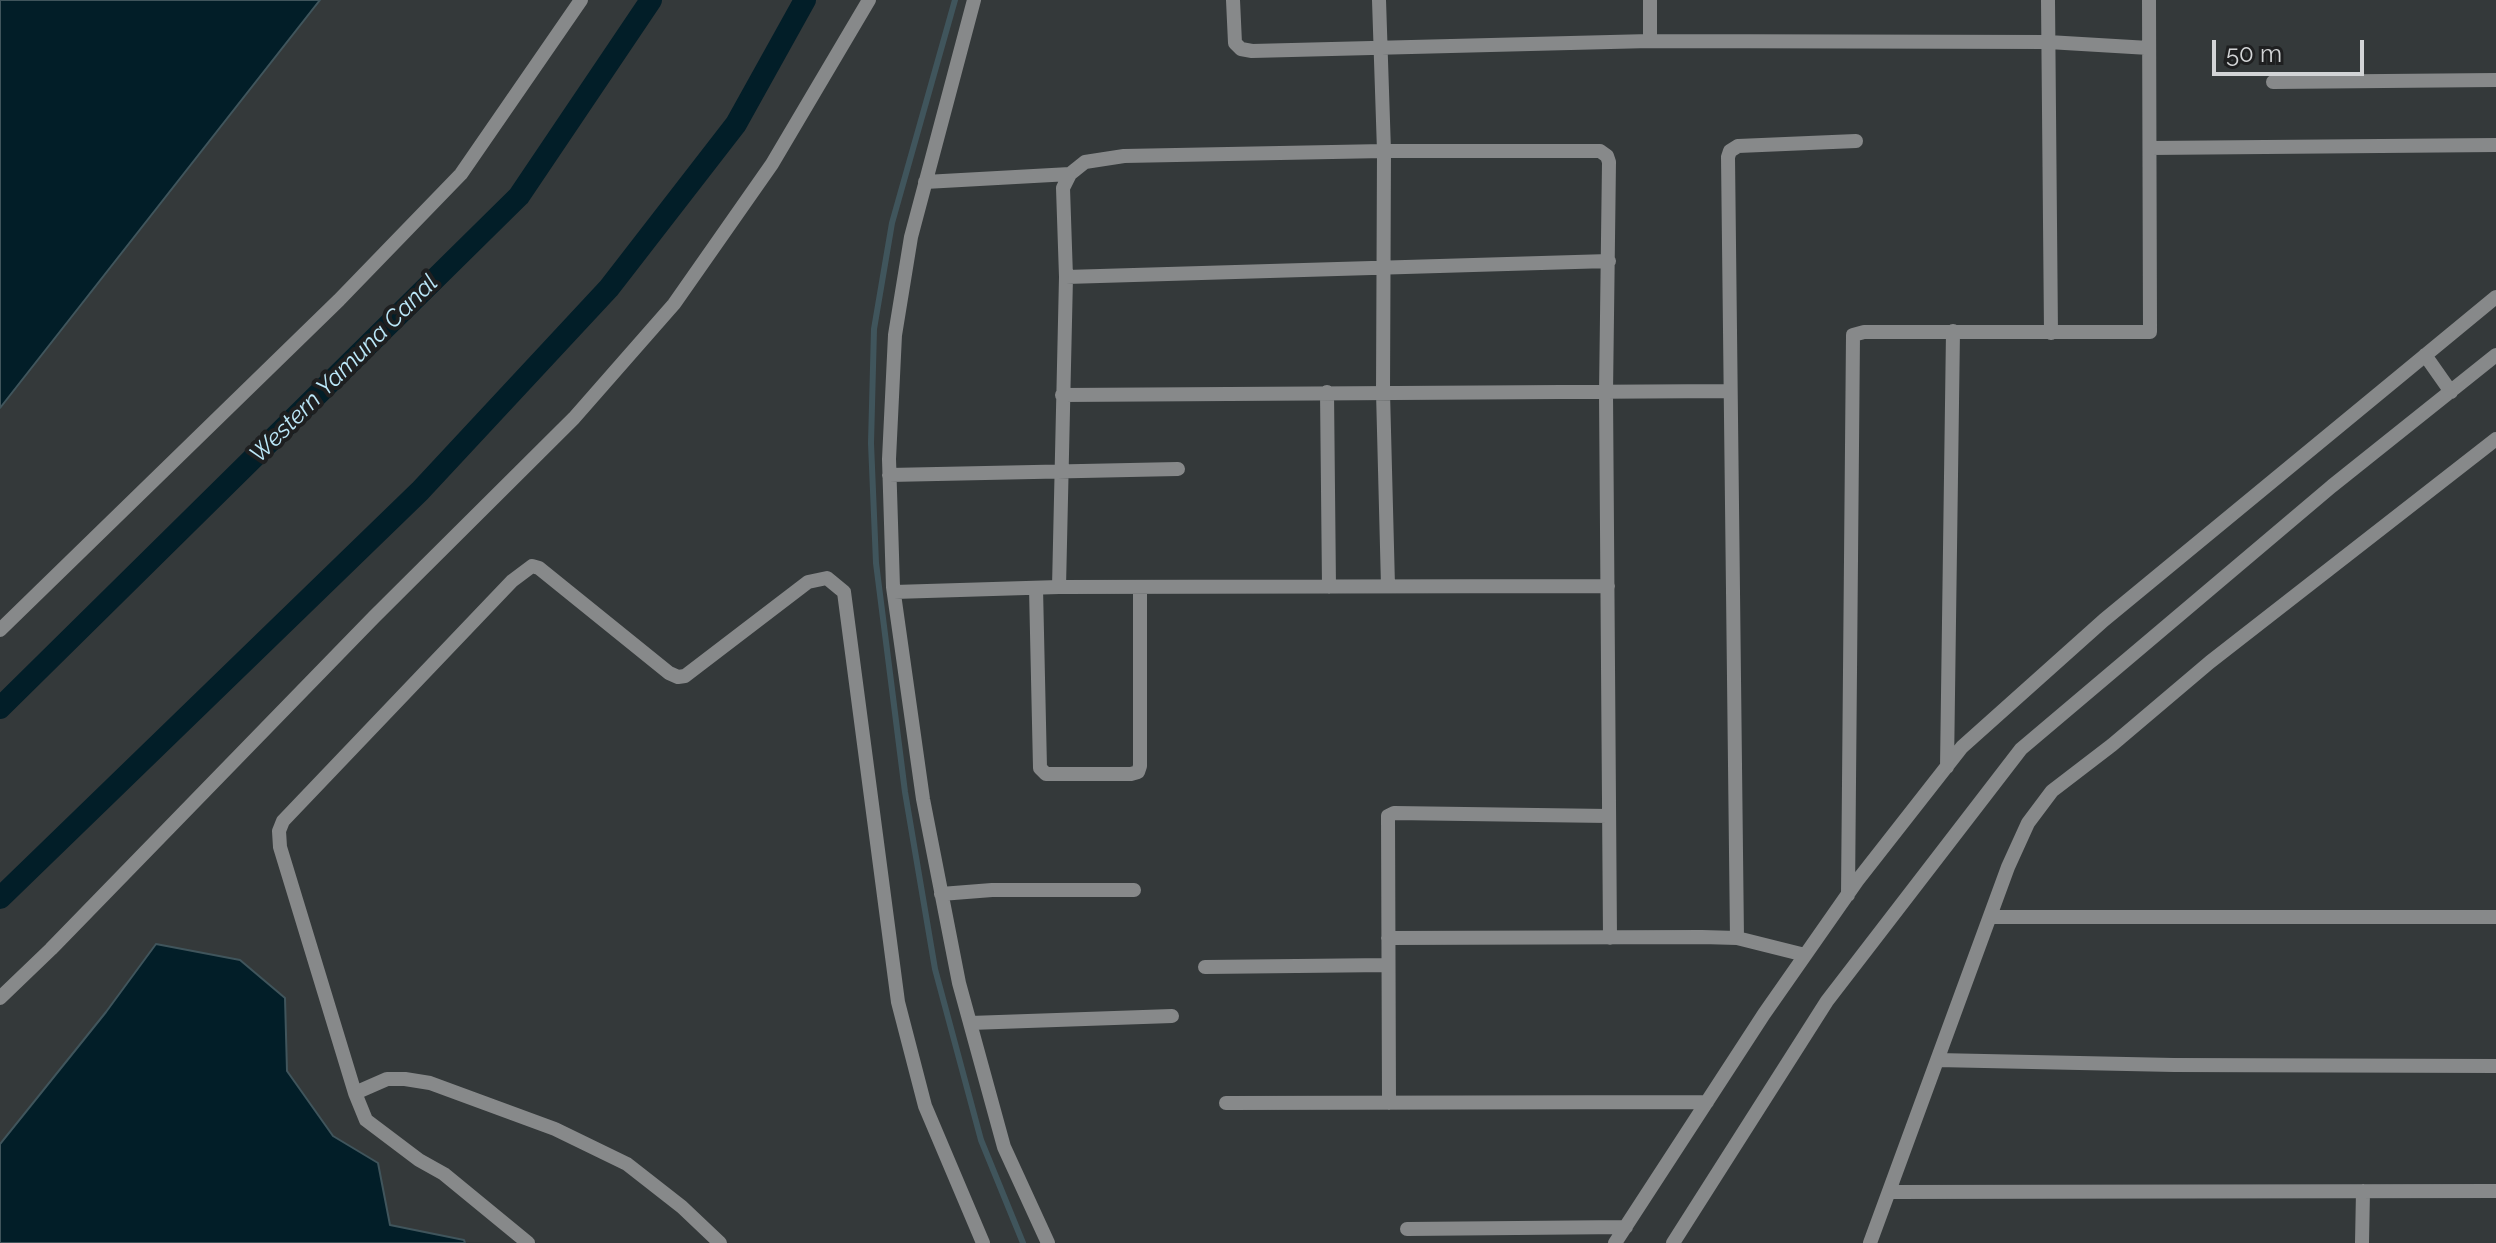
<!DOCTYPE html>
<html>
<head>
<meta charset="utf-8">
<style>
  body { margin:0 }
  #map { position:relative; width:2496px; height:1243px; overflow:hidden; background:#34393a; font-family:Raleway,sans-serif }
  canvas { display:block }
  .scale { position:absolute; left:2212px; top:40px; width:152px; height:36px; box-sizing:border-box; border:4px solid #d2d4d6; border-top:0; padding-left:10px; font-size:24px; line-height:28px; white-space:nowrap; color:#d2d4d6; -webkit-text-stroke:6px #1e1f20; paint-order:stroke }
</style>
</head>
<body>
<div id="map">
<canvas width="2496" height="1243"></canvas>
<div class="scale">50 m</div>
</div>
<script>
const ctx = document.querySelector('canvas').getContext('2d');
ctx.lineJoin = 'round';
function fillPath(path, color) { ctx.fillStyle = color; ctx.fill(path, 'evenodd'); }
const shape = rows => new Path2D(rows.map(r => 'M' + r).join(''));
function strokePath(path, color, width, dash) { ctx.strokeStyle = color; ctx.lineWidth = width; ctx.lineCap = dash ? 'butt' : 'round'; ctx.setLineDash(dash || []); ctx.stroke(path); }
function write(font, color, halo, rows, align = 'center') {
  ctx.font = font + ' Raleway,sans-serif'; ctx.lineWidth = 8; ctx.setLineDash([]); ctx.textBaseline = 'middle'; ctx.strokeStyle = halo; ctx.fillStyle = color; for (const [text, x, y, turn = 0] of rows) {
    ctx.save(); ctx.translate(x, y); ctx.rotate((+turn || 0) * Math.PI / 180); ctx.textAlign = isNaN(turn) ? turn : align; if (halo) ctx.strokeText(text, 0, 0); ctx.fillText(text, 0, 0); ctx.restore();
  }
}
const water = shape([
  [0,0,320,0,0,408,0,0],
  [156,944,240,960,285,998,287,1071,333,1136,378,1163,390,1225,464,1240,465,1243,0,1243,0,1144,106,1012,156,944]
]);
const stream = shape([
  [955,0,892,223,874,329,871,443,876,563,905,792,935,969,981,1140,1023,1243]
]);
const canal = shape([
  [0,708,519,196,651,0],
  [0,898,420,491,609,288,736,124,805,0]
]);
const minor = shape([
  [974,0,911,237,895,335,889,459,893,587,923,799,959,983,1004,1147,1048,1243],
  [1233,0,1235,43,1241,49,1252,51,1650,41,2048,42,2149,48],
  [1379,0,1384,151,1383,392,1388,586],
  [1650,0,1650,41],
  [2048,0,2051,333],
  [2273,82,2496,80],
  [2150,148,2496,145],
  [925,182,1070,174],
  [1066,277,1609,261],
  [2425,355,2451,392],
  [1327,392,1329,587],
  [1062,395,1729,391],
  [889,475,1178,469],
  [1059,587,1066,277,1063,188,1070,174,1085,162,1124,156,1384,151,1600,151,1607,156,1609,162,1606,393,1610,938],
  [1036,588,1040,768,1046,774,1131,774,1138,772,1140,766,1140,587],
  [894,592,1059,587,1608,586],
  [0,630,339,300,461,174,581,0],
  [1947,767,1953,331],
  [941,894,992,890,1134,890],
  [1848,895,1853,335,1864,332,2150,332,2149,0],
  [1990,917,2496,917],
  [1388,938,1702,937,1737,938,1805,955],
  [1737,938,1728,157,1730,151,1738,146,1856,141],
  [1205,967,1388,965],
  [0,998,51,949,374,617,574,418,674,304,772,164,869,0],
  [970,1023,1172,1016],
  [1937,1060,2174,1065,2496,1066],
  [355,1093,387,1079,405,1079,430,1083,555,1129,627,1164,682,1207,720,1243],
  [1226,1103,1707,1102],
  [1389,1103,1388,816,1394,813,1608,816],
  [1889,1192,2496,1191],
  [1407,1229,1626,1227],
  [528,1243,444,1174,419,1160,366,1120,355,1093,280,847,279,831,283,821,512,581,532,566,539,568,669,673,678,677,685,676,808,582,827,578,844,592,898,1002,925,1106,983,1243],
  [1615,1243,1764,1014,1857,881,1962,747,2104,620,2496,297],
  [1673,1243,1827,1001,2021,749,2332,486,2496,355],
  [1870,1243,2008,867,2028,823,2052,791,2112,745,2210,662,2496,439],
  [2362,1243,2363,1191]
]);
const waterNames = [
  ["Western Yamuna Canal",344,369,-45]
];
fillPath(water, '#021e28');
strokePath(water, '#40555c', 2);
strokePath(stream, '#40555c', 6);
strokePath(canal, '#021e28', 22);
strokePath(minor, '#87898a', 14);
write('italic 24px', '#bce8f9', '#1e1f20', waterNames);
</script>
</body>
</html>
